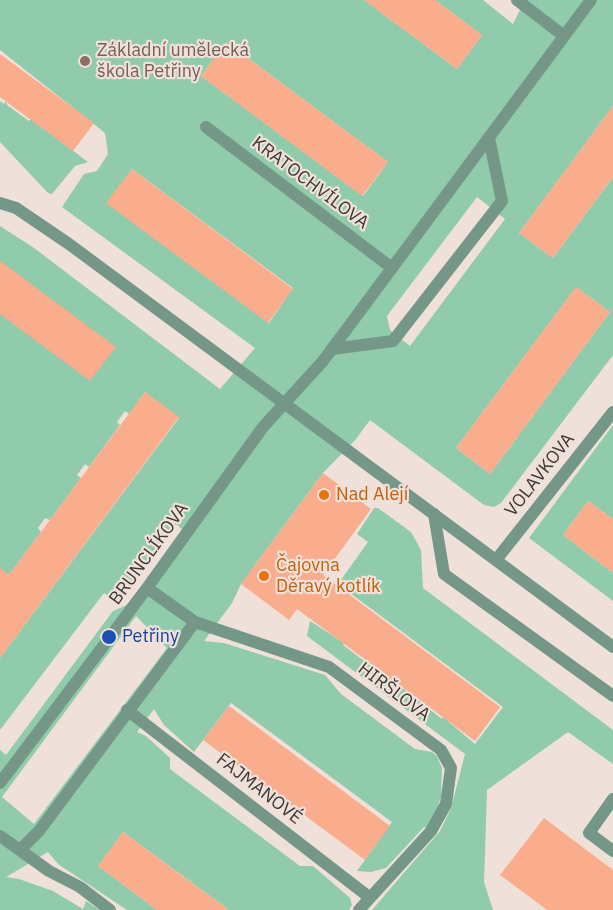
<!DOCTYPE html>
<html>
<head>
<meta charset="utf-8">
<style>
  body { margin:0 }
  canvas { display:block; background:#f0e0da }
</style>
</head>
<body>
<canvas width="613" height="910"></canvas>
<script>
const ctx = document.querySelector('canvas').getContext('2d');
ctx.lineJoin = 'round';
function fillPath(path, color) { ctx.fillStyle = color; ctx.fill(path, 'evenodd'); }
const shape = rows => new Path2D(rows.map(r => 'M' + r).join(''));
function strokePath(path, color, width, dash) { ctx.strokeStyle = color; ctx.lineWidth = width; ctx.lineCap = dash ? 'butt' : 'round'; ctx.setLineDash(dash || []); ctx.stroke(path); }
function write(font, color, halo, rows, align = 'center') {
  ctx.font = font + ' "IBM Plex Sans",sans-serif'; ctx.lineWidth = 4.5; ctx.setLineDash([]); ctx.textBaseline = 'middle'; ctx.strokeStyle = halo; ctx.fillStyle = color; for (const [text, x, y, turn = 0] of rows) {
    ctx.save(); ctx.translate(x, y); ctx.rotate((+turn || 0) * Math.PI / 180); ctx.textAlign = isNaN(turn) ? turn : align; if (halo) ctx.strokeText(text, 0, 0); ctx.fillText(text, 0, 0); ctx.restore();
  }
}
const green = shape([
  [0,0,364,0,457,69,482,35,435,0,483,0,513,24,525,0,613,0,613,106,519,233,553,258,613,177,613,355,501,503,494,507,484,505,370,420,356,439,323,473,241,584,232,603,204,641,224,643,325,675,341,694,415,749,432,752,437,756,442,768,441,797,435,815,427,828,424,827,386,868,371,872,357,871,392,822,231,703,194,752,164,725,154,709,137,732,146,736,170,758,170,769,300,866,313,866,350,898,352,905,349,910,229,910,123,832,98,866,157,910,127,910,58,864,48,852,6,877,19,879,53,891,83,909,86,901,100,910,0,910,0,750,6,755,113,611,127,605,183,530,176,524,118,602,104,593,0,730,0,658,179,418,145,392,129,414,125,411,117,422,120,425,89,467,85,464,77,475,81,478,50,520,45,518,38,528,41,532,9,575,5,572,0,579,0,226,34,248,220,389,255,348,62,207,84,174,97,171,108,154,105,133,0,50],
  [226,42,388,162,363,196,201,76],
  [132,169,293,288,269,323,107,203],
  [477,197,505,219,410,346,390,330,387,316],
  [576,287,610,312,490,474,456,448],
  [136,616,167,648,34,824,2,797],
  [0,101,4,104,6,101,7,105,29,121,31,119,88,162,75,166,52,194,48,193,0,142],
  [613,425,613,519,588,501,563,535,613,573,613,601,529,538],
  [374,508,378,508,411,532,421,550,423,588,613,730,613,764,568,732,487,790,484,882,493,910,372,910,440,831,451,808,465,754,307,636,310,621,344,643,343,645,388,679,390,678,442,719,443,717,475,744,503,707,338,584,368,542,357,534]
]);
const building = shape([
  [364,0,435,0,482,35,457,69],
  [226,42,388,162,362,196,201,76],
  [0,54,94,123,73,151,0,97],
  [613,106,613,177,553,258,519,233],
  [132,169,293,289,268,323,106,203],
  [0,261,116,347,90,381,0,314],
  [576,287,610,312,490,474,456,448],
  [145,392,179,417,0,658,0,568,9,575],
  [323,473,371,509,323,575,500,707,475,741,297,609,289,620,241,584],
  [588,501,613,519,613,573,563,535],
  [229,706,390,826,365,860,203,740],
  [544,818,613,870,613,910,547,910,500,875],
  [123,832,177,872,229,910,157,910,98,866]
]);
const lane = shape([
  [206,127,392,268],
  [332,349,393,341,502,201,489,138],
  [434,514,444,574,613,696],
  [613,799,589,833,613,851]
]);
const street = shape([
  [517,0,564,36],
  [0,203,16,208,69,244,613,647],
  [496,560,613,412],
  [147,588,195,622,329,667,441,750,451,768,446,804,431,831,359,910],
  [127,710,369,897],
  [0,783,147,588,263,427,323,361,591,0],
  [0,836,49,871,80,887,110,910],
  [20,850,39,831,195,622]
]);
const markers = [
  [85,61,6,"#8d6e63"],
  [324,495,6,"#e8710a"],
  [264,576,6,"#e8710a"],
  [109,637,8,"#1a4fb4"]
];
const educationNames = [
  ["Základní umělecká",97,51],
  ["škola Petřiny",97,72]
];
const streetNames = [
  ["KRATOCHVÍLOVA",310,183,37],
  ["VOLAVKOVA",540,475,-52],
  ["BRUNCLÍKOVA",149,554,-54],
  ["HIRŠLOVA",394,692,37],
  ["FAJMANOVÉ",259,789,38]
];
const foodNames = [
  ["Nad Alejí",336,495],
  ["Čajovna",276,566],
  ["Děravý kotlík",276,587]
];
const transitNames = [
  ["Petřiny",122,637]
];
fillPath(green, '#90cbab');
fillPath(building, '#f9ad8c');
strokePath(lane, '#749788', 12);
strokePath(street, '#749788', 12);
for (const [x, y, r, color] of markers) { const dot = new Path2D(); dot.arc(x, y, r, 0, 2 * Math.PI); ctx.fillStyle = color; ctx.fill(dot); strokePath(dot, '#f0e0da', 2); }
write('18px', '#785e54', '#f0e0da', educationNames, 'left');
write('18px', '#3d3735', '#f0e0da', streetNames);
write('18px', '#c56008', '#f0e0da', foodNames, 'left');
write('18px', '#164399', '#f0e0da', transitNames, 'left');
</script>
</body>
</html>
